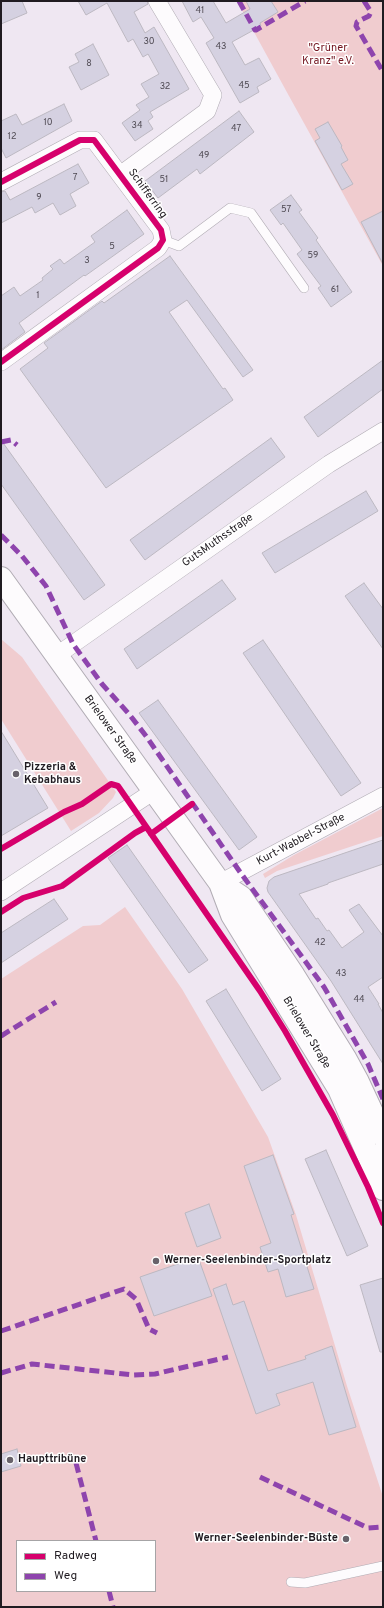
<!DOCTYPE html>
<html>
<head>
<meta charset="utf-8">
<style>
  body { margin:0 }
  #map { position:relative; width:384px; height:1608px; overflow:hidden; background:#efe7f2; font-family:Overpass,sans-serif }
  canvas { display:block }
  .frame { position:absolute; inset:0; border:2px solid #201b21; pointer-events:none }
  .legend { position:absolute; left:16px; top:1540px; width:140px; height:52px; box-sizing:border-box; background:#fff; border:1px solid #a6a4a6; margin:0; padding:5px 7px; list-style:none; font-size:12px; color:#201b21 }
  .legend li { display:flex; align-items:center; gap:8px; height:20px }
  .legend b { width:20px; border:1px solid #a6a4a6 }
</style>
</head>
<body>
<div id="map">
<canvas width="384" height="1608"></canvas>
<div class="frame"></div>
<ul class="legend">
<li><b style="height:5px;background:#d6006c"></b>Radweg</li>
<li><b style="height:5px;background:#8e44ad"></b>Weg</li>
</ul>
</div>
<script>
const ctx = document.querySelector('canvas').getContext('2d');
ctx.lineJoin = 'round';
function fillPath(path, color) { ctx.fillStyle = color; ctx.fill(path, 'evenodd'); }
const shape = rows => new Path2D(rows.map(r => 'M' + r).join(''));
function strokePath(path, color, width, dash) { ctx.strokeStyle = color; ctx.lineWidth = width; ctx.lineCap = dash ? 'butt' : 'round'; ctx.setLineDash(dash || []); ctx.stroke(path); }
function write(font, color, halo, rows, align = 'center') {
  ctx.font = font + ' Overpass,sans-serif'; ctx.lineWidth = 3; ctx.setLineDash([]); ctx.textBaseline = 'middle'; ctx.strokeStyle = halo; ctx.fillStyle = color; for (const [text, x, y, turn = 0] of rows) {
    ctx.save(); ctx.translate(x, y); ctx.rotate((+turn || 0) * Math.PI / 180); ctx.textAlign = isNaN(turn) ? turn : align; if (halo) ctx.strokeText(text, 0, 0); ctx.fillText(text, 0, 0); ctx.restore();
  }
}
const green = shape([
  [237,1,383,1,383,266,289,96],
  [1,639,22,657,116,792,113,798,99,813,71,831,1,719],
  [383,808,383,836,277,871,265,878,263,874,294,855],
  [125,907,182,989,268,1137,296,1215,347,1386,383,1497,383,1605,382,1607,1,1607,1,979,83,926,100,925],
  [17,1541,155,1541,155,1591,17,1591]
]);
const building = shape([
  [1,1,22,1,27,13,1,24,1,1],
  [78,1,147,1,148,4,134,12,145,33,154,27,189,89,150,112,153,117,148,121,153,129,135,141,122,123,140,110,136,105,149,97,141,84,159,74,148,54,143,57,133,39,128,42,107,3,86,15,78,1],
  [182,1,213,1,226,23,250,9,246,1,271,1,278,12,260,23,261,26,232,42,245,65,259,58,271,79,257,87,259,92,240,103,206,43,214,38,201,17,193,22,182,1],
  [93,44,109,75,81,90,69,67,79,62,75,54,93,44],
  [64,104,72,121,6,158,1,148,1,121,16,114,22,125,64,104],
  [239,111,254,132,200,174,197,169,158,198,145,181,239,111],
  [328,122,342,146,341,147,348,160,341,164,353,184,342,190,315,141,320,138,315,129,328,122],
  [78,164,89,183,70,194,76,206,60,215,53,203,35,213,32,207,1,223,1,192,5,191,10,200,78,164],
  [291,195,302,210,299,212,318,238,316,240,352,292,331,307,318,288,321,286,297,254,302,250,283,223,281,225,270,210,291,195],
  [127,210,144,234,85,276,84,275,19,323,25,332,1,350,1,296,14,287,20,296,43,280,42,278,53,269,50,266,60,259,64,264,95,242,91,236,127,210],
  [383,211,383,264,361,222,383,211],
  [170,256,253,370,243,377,187,300,169,312,223,389,225,388,233,400,106,488,20,369,48,348,44,343,102,301,104,303,170,256],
  [383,360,383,389,318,437,304,417,383,360],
  [271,438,285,457,145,560,130,540,271,438],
  [1,440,105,585,84,600,1,484,1,440],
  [366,491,378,511,275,573,262,553,366,491],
  [222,580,236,599,137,669,124,649,222,580],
  [364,583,383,609,383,649,345,596,364,583],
  [263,640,361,783,341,796,243,653,263,640],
  [158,700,257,837,239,850,139,713,158,700],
  [1,731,48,808,1,836,1,731],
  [383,840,383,864,328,883,328,884,299,894,316,919,318,918,327,931,329,930,342,948,364,932,349,910,359,904,383,936,383,977,368,987,379,1004,378,1004,383,1013,383,1064,331,981,268,892,267,888,269,881,274,877,383,840],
  [127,845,208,960,189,973,108,858,127,845],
  [54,899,68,919,1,963,1,933,54,899],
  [226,989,281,1079,262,1091,206,1001,226,989],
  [326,1150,368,1246,347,1256,305,1159,326,1150],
  [273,1155,294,1214,291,1215,314,1289,286,1297,278,1269,268,1272,260,1247,271,1243,244,1166,273,1155],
  [209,1204,221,1238,197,1247,185,1213,209,1204],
  [198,1257,212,1296,154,1316,140,1277,198,1257],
  [383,1278,383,1352,380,1352,360,1285,383,1278],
  [226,1284,233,1305,244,1301,268,1371,306,1359,305,1356,332,1346,356,1427,329,1435,313,1382,276,1394,280,1405,256,1414,213,1289,226,1284],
  [17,1449,21,1466,1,1472,1,1454,17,1449]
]);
const service = shape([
  [163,240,179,246,230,208,251,213,304,288],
  [291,1582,305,1583,383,1566]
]);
const minor = shape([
  [120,175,207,111,213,95,157,1],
  [1,182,80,140,94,140,161,230,163,240,158,248,1,362],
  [56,656,329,464,383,431],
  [220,883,383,796],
  [1,892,154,791],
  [370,1157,383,1150]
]);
const secondary = shape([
  [1,578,220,883,232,915,339,1089,383,1189],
  [220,883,241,897,294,976,345,1058,358,1082,383,1136]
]);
const quiet = shape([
  [239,1,255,30,256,30,305,1],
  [364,1,371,12,369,16,357,22,356,26,383,72],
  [1,442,11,440,17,445],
  [1,535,22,556,46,586,73,644,102,684,129,714,146,736,240,872,324,987,368,1064,383,1099],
  [1,1036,56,1002],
  [1,1331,124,1289,136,1299,149,1329,157,1333],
  [1,1373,32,1364,134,1375,155,1374,228,1357],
  [76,1463,96,1541],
  [260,1477,368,1528,382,1527],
  [109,1591,113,1607]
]);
const cycleway = shape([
  [1,182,80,140,94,140,161,230,163,240,158,248,1,362],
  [151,834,192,804],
  [1,849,64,812,82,804,111,784,118,786,260,991,285,1031,333,1115,368,1187,383,1223],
  [1,912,23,898,62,886,135,833,146,827]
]);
const markers = [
  [16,774,4,"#68626a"],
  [156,1261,4,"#68626a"],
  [10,1460,4,"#68626a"],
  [346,1539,4,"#68626a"]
];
const numberNames = [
  ["41",200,11],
  ["30",149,42],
  ["43",221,47],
  ["8",89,64],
  ["45",244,86],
  ["32",165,87],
  ["10",48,123],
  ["34",137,126],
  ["47",236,129],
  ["12",12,137],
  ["49",204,156],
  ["7",75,178],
  ["51",164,180],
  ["9",39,198],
  ["57",286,210],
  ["5",112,247],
  ["59",313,256],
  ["3",87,261],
  ["61",335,290],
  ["1",38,296],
  ["42",320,943],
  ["43",341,974],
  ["44",359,1000]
];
const parkNames = [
  ["\"Grüner",328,49],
  ["Kranz\" e.V.",328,62]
];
const streetNames = [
  ["Schifferring",147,194,54],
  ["GutsMuthsstraße",218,541,-35],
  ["Brielower Straße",110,730,54],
  ["Kurt-Wabbel-Straße",301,840,-28],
  ["Brielower Straße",306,1033,59]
];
const poiNames = [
  ["Pizzeria &",24,768],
  ["Kebabhaus",24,781],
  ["Werner-Seelenbinder-Sportplatz",164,1261],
  ["Haupttribüne",18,1460],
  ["Werner-Seelenbinder-Büste",338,1539,"right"]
];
fillPath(green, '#f0cccf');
fillPath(building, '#d5d1e1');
strokePath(building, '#bcb8c1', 1);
strokePath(service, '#b1acb4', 10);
strokePath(minor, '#b1acb4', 18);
strokePath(secondary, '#b1acb4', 24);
strokePath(service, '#fdfbfd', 9);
strokePath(minor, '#fdfbfd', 17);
strokePath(secondary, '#fdfbfd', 22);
strokePath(quiet, '#8e44ad', 5, [10, 5]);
strokePath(cycleway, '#d6006c', 6);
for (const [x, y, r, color] of markers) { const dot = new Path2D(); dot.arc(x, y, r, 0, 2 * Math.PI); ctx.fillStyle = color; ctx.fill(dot); strokePath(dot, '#fff', 1.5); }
write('9px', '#4f4a53', null, numberNames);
write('11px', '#741620', '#fff', parkNames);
write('11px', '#201b21', '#fff', streetNames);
write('bold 11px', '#201b21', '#fff', poiNames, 'left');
</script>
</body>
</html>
